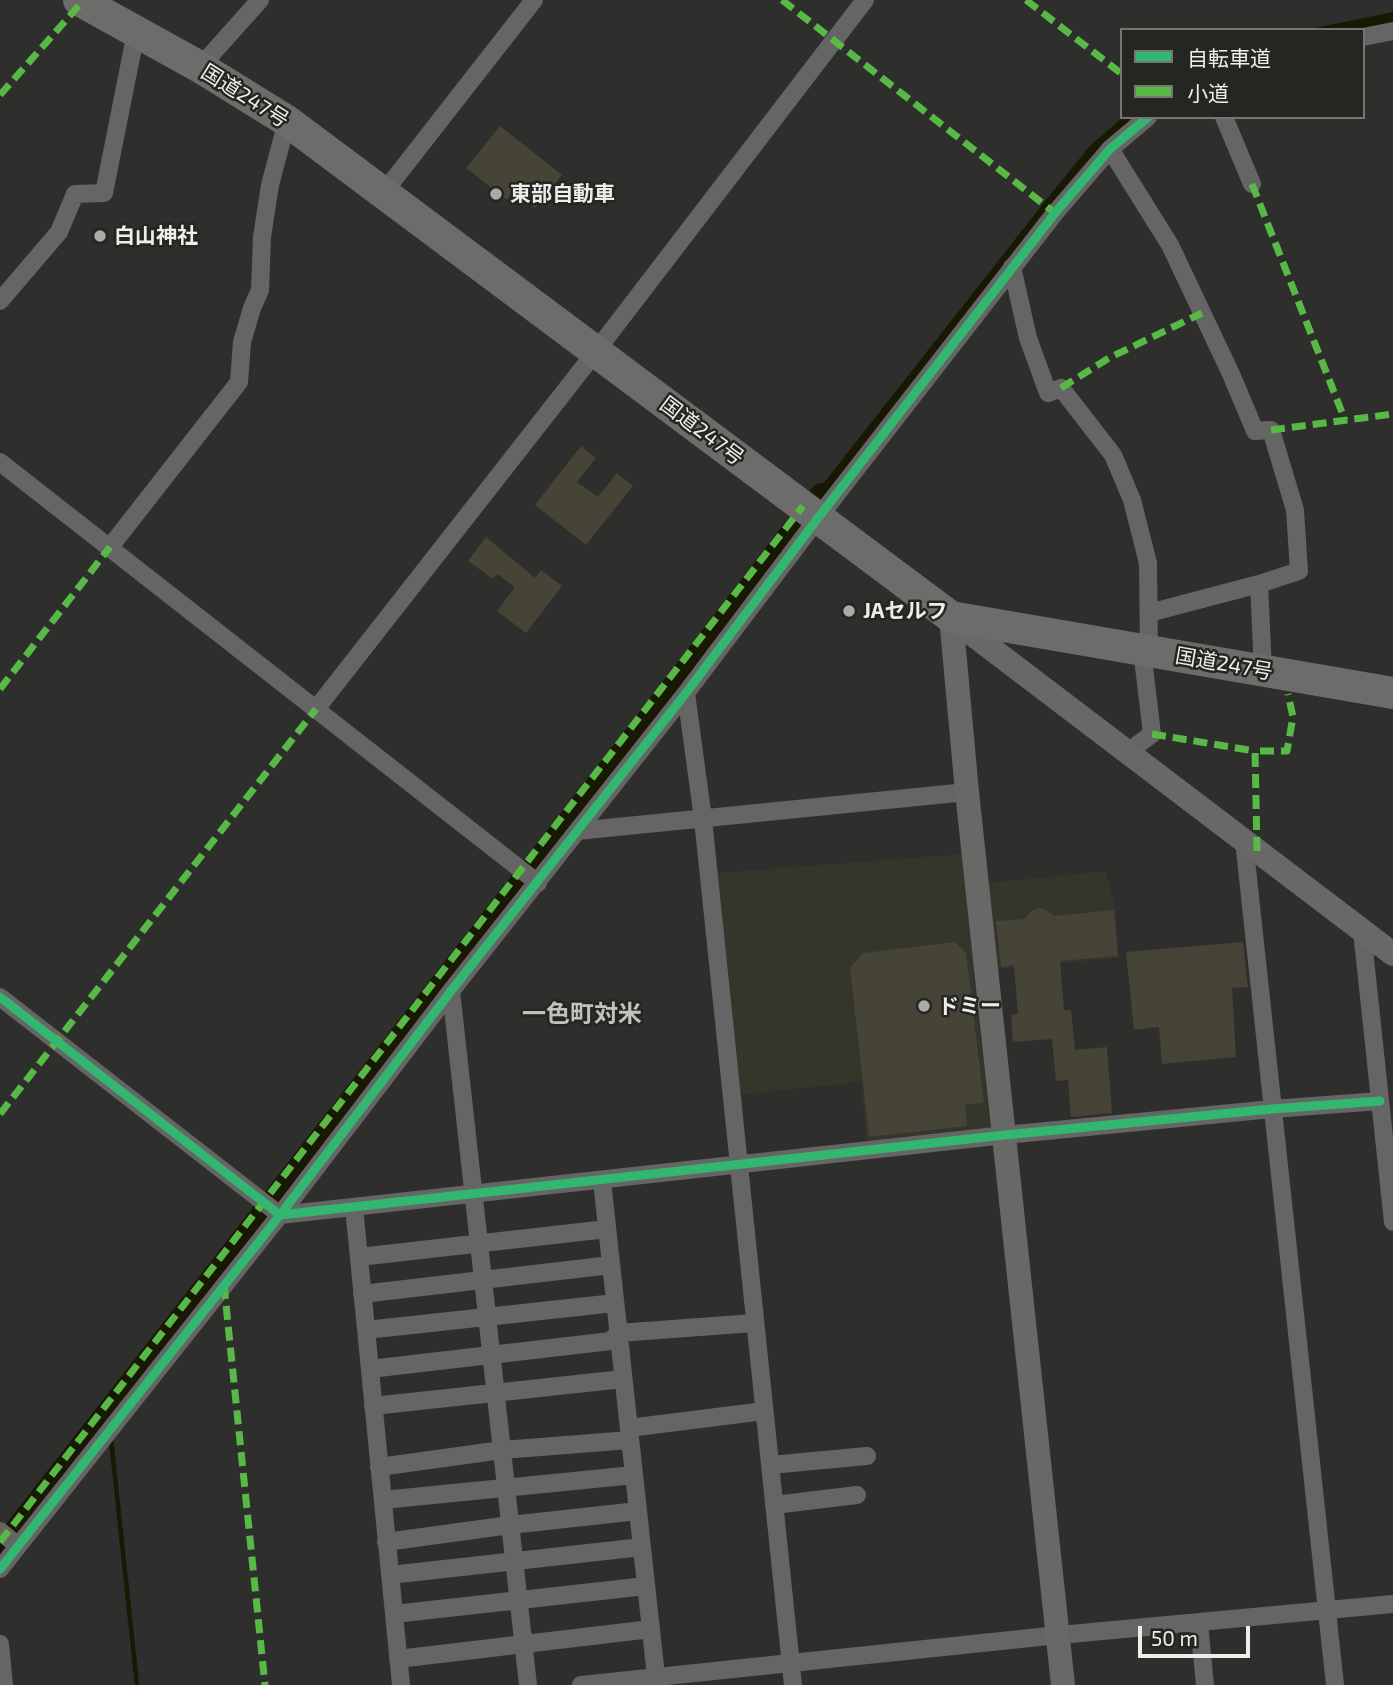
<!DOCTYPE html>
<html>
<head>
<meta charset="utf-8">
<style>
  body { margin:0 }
  #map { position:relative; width:1393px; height:1685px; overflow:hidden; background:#2e2e2c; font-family:"Exo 2","Noto Sans JP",sans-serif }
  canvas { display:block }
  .legend { position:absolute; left:1120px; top:28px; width:245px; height:91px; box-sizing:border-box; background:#252521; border:2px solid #757571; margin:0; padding:9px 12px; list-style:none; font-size:21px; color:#ededea }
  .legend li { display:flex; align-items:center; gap:14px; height:35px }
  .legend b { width:35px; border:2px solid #757571 }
  .scale { position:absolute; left:1138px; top:1626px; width:112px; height:32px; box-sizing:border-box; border:4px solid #ededea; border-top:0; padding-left:9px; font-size:21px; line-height:24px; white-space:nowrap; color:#ededea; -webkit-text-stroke:5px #252521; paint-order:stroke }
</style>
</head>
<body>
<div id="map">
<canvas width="1393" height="1685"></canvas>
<ul class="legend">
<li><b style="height:9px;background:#33b770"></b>自転車道</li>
<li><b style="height:9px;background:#58b947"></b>小道</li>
</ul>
<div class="scale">50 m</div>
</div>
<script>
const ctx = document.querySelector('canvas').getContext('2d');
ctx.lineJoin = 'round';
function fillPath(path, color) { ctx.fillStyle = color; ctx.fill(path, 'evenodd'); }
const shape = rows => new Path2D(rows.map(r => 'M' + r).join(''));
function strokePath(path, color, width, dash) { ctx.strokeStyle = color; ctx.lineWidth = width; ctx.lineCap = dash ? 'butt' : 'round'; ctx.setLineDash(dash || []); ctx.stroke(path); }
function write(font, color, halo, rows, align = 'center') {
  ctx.font = font + ' "Exo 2","Noto Sans JP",sans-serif'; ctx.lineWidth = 5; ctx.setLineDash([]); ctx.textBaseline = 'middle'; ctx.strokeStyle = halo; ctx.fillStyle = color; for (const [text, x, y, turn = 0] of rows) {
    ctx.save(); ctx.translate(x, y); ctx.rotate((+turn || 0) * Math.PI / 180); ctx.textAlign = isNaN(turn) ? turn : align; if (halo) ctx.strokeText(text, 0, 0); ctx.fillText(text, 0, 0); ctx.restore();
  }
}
const built = shape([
  [962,854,965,885,1106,871,1115,907,1119,958,973,971,991,1133,867,1145,861,1082,735,1095,714,873]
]);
const water = shape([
  [1393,12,1393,26,1363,30,1305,30],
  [1123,117,1139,117,821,504,812,498,1046,200,1089,147]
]);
const stream = shape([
  [111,1439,137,1685]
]);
const river = shape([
  [0,1553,644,727,822,496]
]);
const building = shape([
  [500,126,562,175,535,208,514,191,507,200,466,168],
  [581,446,596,458,577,482,598,497,617,473,633,486,586,545,535,505],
  [486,537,535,578,541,570,562,586,526,633,497,611,515,587,497,574,493,579,468,561],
  [1039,908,1048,911,1054,916,1114,910,1118,956,1060,961,1064,1010,1071,1010,1075,1050,1107,1047,1112,1113,1071,1117,1068,1080,1056,1081,1052,1039,1013,1042,1011,1015,1018,1014,1014,965,1001,967,996,921,1024,919,1032,910],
  [955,942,966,953,984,1103,965,1105,967,1126,869,1137,850,968,863,953],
  [1243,942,1248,987,1232,988,1236,1057,1162,1064,1159,1027,1134,1030,1126,952]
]);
const street = shape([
  [1363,37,1393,31],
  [200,67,260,0],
  [1224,117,1252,184],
  [1110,149,1170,245,1231,374,1255,431,1271,430,1295,510,1299,571,1259,584,1149,613],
  [384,192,534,0],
  [1012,267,1028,338,1048,393,1061,388,1113,455,1132,500,1148,563,1149,652],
  [0,301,59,232,75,194,104,193,136,32],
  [0,462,538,883],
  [110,547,239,382,242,342,252,308,260,290,262,237,270,185,287,121],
  [1259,584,1263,671],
  [686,693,703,819,793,1685],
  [316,709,590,359,865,0],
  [1128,752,1152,734,1142,650],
  [577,831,967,792],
  [1244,841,1335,1685],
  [1362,931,1393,1222],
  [451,991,528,1685],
  [0,997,280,1215,1005,1135,1272,1109,1380,1101],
  [602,1181,656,1676],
  [354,1207,401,1685],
  [359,1257,607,1229],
  [362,1294,611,1265],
  [366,1330,615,1303],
  [370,1369,611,1341,618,1333,754,1323],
  [373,1406,623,1379],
  [629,1428,764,1411],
  [770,1465,867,1456],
  [379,1467,502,1450,630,1440],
  [383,1500,634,1475],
  [774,1505,857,1495],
  [0,1531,17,1545],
  [386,1542,510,1525,638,1511],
  [0,1569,280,1215,451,991,686,693,818,518,1055,213,1110,149,1148,117],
  [390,1575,642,1547],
  [394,1614,646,1586],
  [1199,1623,1205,1685],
  [0,1644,4,1685],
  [398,1659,651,1629],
  [581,1685,1049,1636,1393,1604]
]);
const secondary = shape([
  [951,617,967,792,1063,1685],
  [951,618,1393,954]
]);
const highway = shape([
  [79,0,200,67,287,121,951,617,1393,693]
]);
const quiet = shape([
  [782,0,1055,213],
  [1026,0,1122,74],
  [0,95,82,2],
  [1252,184,1345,420],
  [1061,388,1109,358,1202,313],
  [1271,430,1393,414],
  [0,689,110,547],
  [1152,734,1255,751],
  [1257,851,1255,751,1287,751,1293,717,1288,694],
  [0,1114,316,709],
  [224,1285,265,1685],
  [0,1542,803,506]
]);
const cycleway = shape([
  [0,997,280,1215,1005,1135,1272,1109,1380,1101],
  [0,1569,280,1215,451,991,686,693,818,518,1055,213,1110,149,1148,117]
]);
const markers = [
  [496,194,7,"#aaaaa8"],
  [100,236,7,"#aaaaa8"],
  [849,611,7,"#aaaaa8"],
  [924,1006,7,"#aaaaa8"]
];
const streetNames = [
  ["国道247号",245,96,32],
  ["国道247号",702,431,37],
  ["国道247号",1224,664,10]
];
const poiNames = [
  ["東部自動車",510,194],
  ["白山神社",114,236],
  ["JAセルフ",863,611],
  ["ドミー",938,1006]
];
const quarterNames = [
  ["一色町対米",582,1014]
];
fillPath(built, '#34352b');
fillPath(water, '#191804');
strokePath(stream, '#191804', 4.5);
strokePath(river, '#191804', 26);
fillPath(building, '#454436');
strokePath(street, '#656565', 18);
strokePath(secondary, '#686867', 24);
strokePath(highway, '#6c6c6b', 32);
strokePath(quiet, '#58b947', 7, [14, 7]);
strokePath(cycleway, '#33b770', 9);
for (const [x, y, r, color] of markers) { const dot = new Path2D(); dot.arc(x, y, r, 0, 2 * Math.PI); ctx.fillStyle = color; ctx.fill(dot); strokePath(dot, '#252521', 2.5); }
write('21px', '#ededea', '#252521', streetNames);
write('bold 21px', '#ededea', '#252521', poiNames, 'left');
write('bold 24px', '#c1c2bc', '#252521', quarterNames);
</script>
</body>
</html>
